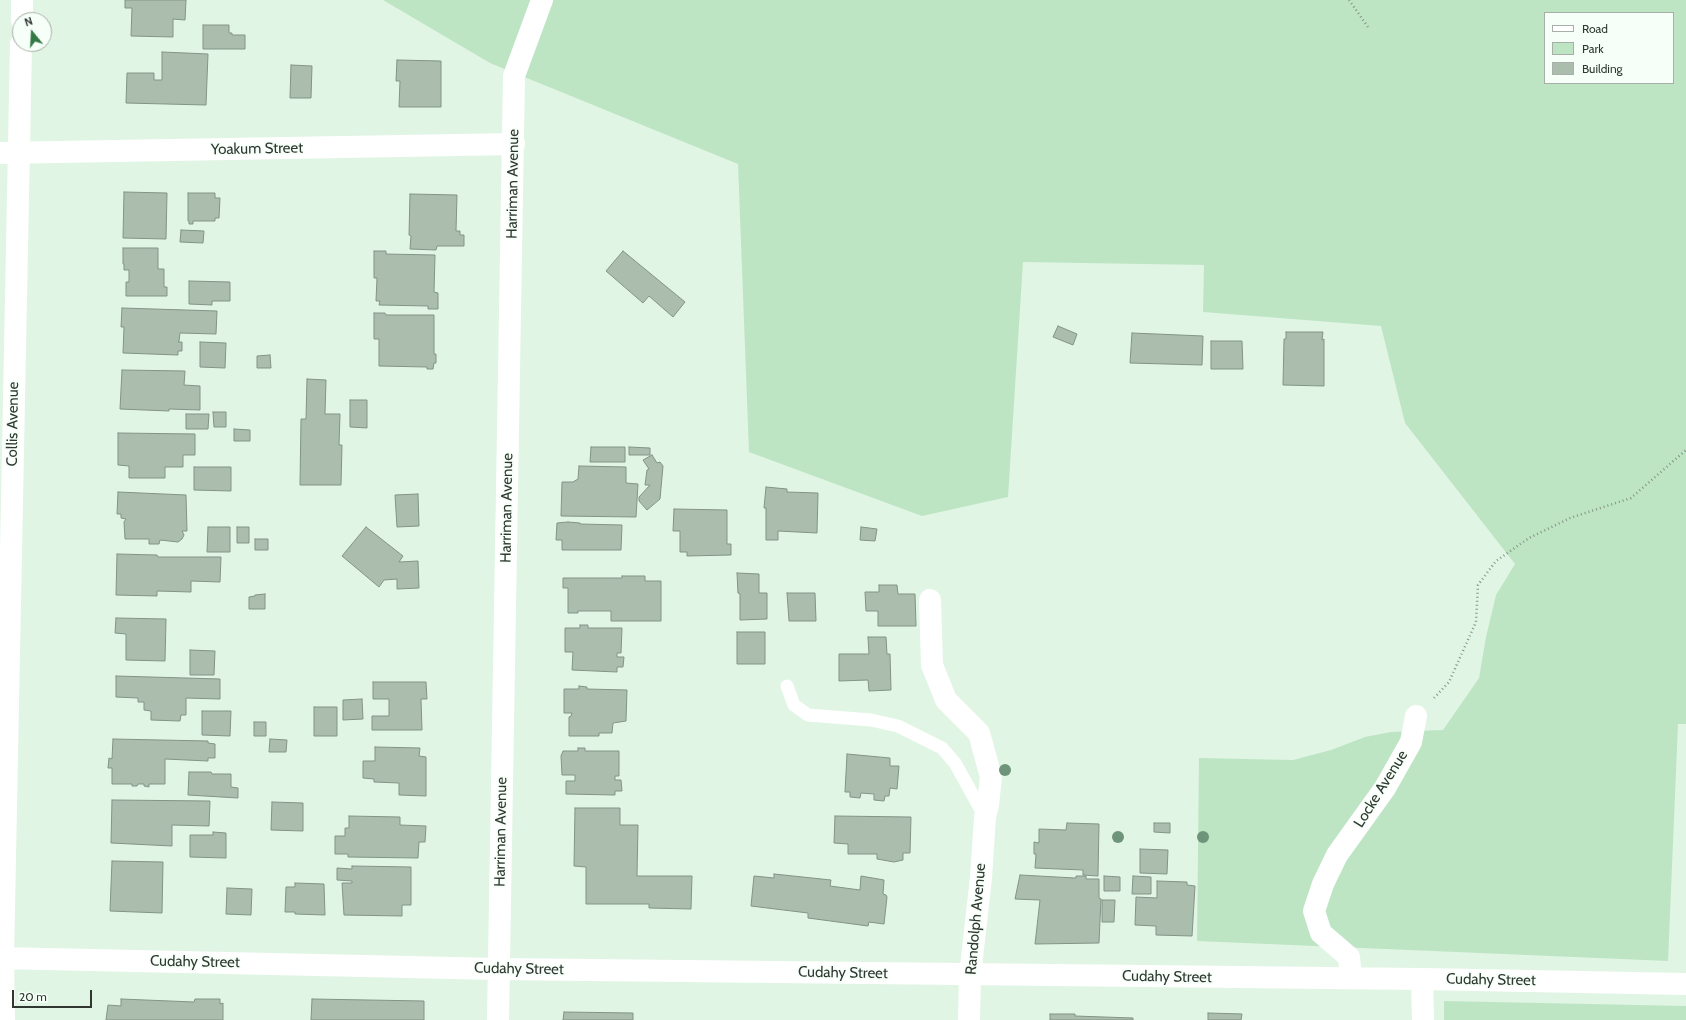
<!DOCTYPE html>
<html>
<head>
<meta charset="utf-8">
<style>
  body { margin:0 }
  #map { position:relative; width:1686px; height:1020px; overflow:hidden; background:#e1f5e4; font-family:Cabin,sans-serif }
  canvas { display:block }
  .legend { position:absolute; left:1544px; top:12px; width:130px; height:72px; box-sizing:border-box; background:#f6fff8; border:1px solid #a7afa8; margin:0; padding:5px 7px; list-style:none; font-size:12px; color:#303731 }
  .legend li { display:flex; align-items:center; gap:8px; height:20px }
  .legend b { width:20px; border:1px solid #a7afa8 }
  .north { position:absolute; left:12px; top:12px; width:40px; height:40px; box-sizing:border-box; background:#f6fff8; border:1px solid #a7afa8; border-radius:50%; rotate:342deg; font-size:11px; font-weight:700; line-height:16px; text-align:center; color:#303731 }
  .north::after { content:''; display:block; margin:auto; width:14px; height:18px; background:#327945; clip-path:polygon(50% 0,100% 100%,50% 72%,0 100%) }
  .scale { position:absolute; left:12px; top:990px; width:80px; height:18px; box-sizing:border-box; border:2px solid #303731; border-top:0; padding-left:5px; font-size:12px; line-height:14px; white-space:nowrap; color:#303731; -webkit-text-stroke:3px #f6fff8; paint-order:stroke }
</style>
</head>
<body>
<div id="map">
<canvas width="1686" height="1020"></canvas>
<ul class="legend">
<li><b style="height:5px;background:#fff"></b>Road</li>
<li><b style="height:11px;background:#bde5c4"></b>Park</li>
<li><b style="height:11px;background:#abbeae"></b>Building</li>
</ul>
<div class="north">N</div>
<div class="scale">20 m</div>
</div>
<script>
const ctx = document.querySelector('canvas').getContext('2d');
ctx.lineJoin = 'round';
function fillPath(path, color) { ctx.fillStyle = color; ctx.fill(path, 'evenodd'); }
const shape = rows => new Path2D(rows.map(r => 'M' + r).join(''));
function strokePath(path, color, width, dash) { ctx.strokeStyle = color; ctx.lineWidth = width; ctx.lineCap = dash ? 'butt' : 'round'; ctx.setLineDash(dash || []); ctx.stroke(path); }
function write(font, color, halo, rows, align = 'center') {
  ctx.font = font + ' Cabin,sans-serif'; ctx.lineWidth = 3.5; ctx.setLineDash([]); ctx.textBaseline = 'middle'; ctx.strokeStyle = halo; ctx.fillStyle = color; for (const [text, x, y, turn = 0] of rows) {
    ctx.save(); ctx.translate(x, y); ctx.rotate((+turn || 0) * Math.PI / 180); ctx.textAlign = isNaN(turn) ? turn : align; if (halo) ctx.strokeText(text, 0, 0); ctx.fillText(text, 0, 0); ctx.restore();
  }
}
const green = shape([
  [383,0,1686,0,1686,724,1678,724,1668,961,1197,941,1199,758,1293,760,1331,750,1365,737,1391,732,1443,730,1479,678,1486,637,1496,595,1515,564,1405,423,1381,326,1203,312,1204,265,1023,262,1008,497,922,516,749,452,738,164,490,63],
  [1545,13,1673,13,1673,83,1545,83],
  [1444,1001,1686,1006,1686,1020,1444,1020]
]);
const building = shape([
  [125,0,186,0,185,20,173,19,173,37,131,36,132,8,125,8,125,0],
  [203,25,229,25,229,33,232,33,232,35,245,35,245,49,203,49,203,25],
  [162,52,208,54,206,105,126,103,127,73,154,73,154,80,162,80,162,52],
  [397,60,441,61,441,107,399,107,400,81,396,81,397,60],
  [291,65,312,66,311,98,290,98,291,65],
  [124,192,167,193,166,239,123,238,124,192],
  [188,193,215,193,215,198,220,198,219,218,215,218,215,221,193,221,193,224,189,224,189,221,188,221,188,193],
  [410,194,457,195,456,231,460,231,460,235,464,235,464,246,437,246,436,250,410,249,411,236,409,235,410,194],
  [181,230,204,231,203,243,180,242,181,230],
  [123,248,158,248,158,269,164,269,164,287,167,287,167,296,126,296,126,282,129,282,129,270,124,270,124,264,123,264,123,248],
  [374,251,386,251,386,254,435,255,434,292,438,293,438,309,428,309,428,306,379,305,380,301,376,301,377,278,374,278,374,251],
  [623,251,685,302,673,317,649,296,643,303,606,271,623,251],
  [189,281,230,282,230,301,212,301,212,305,189,304,189,281],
  [122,308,217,311,216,334,180,333,179,341,178,342,182,342,182,351,178,351,178,355,123,353,124,327,121,327,122,308],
  [374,313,385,313,386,315,434,315,434,354,436,354,436,363,434,363,433,369,427,369,427,367,379,366,379,339,374,339,374,313],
  [1058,326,1077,334,1073,345,1053,337,1058,326],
  [1286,332,1323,332,1322,340,1324,339,1324,386,1283,385,1284,339,1286,339,1286,332],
  [1132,333,1203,336,1202,365,1130,363,1132,333],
  [1211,341,1242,341,1243,369,1211,369,1211,341],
  [200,342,226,343,225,368,200,367,200,342],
  [270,355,271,368,257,368,257,356,270,355],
  [122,370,185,371,184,385,200,386,200,410,169,409,169,411,120,409,122,370],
  [307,379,326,380,325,414,340,414,339,445,342,445,341,485,300,485,301,419,306,419,307,379],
  [350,400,367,400,367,428,350,427,350,400],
  [213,412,226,412,226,427,214,427,213,412],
  [186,414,209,414,208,429,186,429,186,414],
  [234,429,250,430,250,441,234,441,234,429],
  [118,433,195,434,195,455,183,455,183,467,165,467,165,478,129,478,129,466,118,465,118,433],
  [591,447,625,447,625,462,590,462,591,447],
  [629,447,650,448,650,455,629,455,629,447],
  [652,455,657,463,660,462,663,466,660,499,647,510,639,501,639,497,650,485,645,485,647,470,649,469,643,460,652,455],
  [579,466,626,467,626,483,638,484,636,517,561,516,562,482,573,482,578,479,579,466],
  [194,467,231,467,231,491,194,490,194,467],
  [766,487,787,489,787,492,818,493,817,533,778,531,778,540,766,540,766,508,764,508,766,487],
  [118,492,186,495,187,531,182,531,184,535,182,539,178,542,160,540,159,544,149,544,149,539,125,539,124,522,126,519,121,518,121,514,117,514,118,492],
  [418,494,419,526,397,527,395,495,418,494],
  [674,509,727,510,727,544,731,544,731,555,687,556,687,552,680,552,680,531,673,531,674,509],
  [568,522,580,523,580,524,622,525,621,550,562,550,562,540,556,540,557,523,568,522],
  [208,527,230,527,230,552,207,552,208,527],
  [237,527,249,527,249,543,237,543,237,527],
  [366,527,403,556,399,562,418,561,419,588,397,589,397,579,384,580,379,587,342,556,366,527],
  [861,527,877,529,875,541,860,540,861,527],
  [255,539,268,539,268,550,255,550,255,539],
  [117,554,157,555,158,557,221,557,220,582,191,581,191,592,157,591,157,596,116,595,117,554],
  [737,573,759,574,759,593,767,593,767,619,740,620,740,594,738,593,737,573],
  [622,576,645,576,645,581,661,581,661,621,611,621,611,611,578,611,578,613,568,613,568,588,563,588,563,578,622,578,622,576],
  [879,585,897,585,898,594,915,594,916,626,878,626,878,611,866,611,865,592,879,592,879,585],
  [787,593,815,593,816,621,789,621,787,593],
  [265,594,265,609,249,609,249,597,255,596,255,595,265,594],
  [116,618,166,619,165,661,126,660,126,634,115,633,116,618],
  [580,625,588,625,588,628,622,628,621,653,617,653,617,657,624,657,623,667,617,667,617,672,572,670,573,652,565,652,565,628,580,628,580,625],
  [737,632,765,632,765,664,737,664,737,632],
  [868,637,886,637,887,654,890,654,891,690,869,691,868,680,839,681,839,654,869,654,868,637],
  [190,650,215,651,214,675,190,675,190,650],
  [116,676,220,679,220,699,186,698,186,715,181,715,180,721,151,720,151,711,144,710,144,702,138,702,138,698,116,697,116,676],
  [373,682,426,682,427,699,421,699,422,730,372,730,372,716,389,716,389,699,373,699,373,682],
  [579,686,587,687,587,689,627,690,626,721,613,723,612,733,599,733,599,736,569,736,569,717,571,716,572,713,564,713,564,689,579,689,579,686],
  [362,699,363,719,343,720,343,700,362,699],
  [314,707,337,707,337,736,314,736,314,707],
  [202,711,231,711,230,736,202,735,202,711],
  [254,722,266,722,266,736,254,736,254,722],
  [113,739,208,741,208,743,215,744,215,758,208,758,208,761,165,759,165,784,149,784,149,787,144,786,144,784,138,784,137,786,132,786,132,784,112,784,112,768,108,768,109,758,112,759,113,739],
  [270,739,287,740,286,752,269,752,270,739],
  [375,747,420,748,419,756,426,757,426,796,399,795,399,783,374,782,374,779,363,778,363,761,375,761,375,747],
  [578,748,585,748,585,751,619,751,619,776,615,776,615,780,621,780,622,791,615,791,615,795,566,794,566,781,575,781,575,775,562,775,561,756,563,751,578,751,578,748],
  [847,754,890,758,890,766,899,766,897,789,890,788,889,796,885,796,884,801,874,800,874,794,861,793,860,798,850,797,850,792,845,792,847,754],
  [189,772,211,772,212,774,231,774,231,787,238,788,238,798,188,795,189,772],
  [112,800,210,801,209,826,172,825,172,846,111,843,112,800],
  [272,802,303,803,303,831,271,830,272,802],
  [575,808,620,808,620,825,638,825,637,876,692,876,691,909,649,908,649,904,586,904,586,867,574,866,575,808],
  [349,816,400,817,400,825,426,826,425,842,419,842,418,858,348,857,348,854,335,854,335,836,345,836,345,828,349,828,349,816],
  [835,816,911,817,910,853,903,853,903,860,894,862,877,859,877,854,848,854,848,844,834,843,835,816],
  [1067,823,1099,824,1098,876,1083,875,1083,870,1035,868,1036,854,1034,854,1034,842,1039,843,1039,829,1066,830,1067,823],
  [1154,823,1170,823,1170,833,1154,832,1154,823],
  [213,832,226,833,226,858,190,857,190,835,213,835,213,832],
  [1140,849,1168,850,1167,874,1140,873,1140,849],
  [112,861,163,862,162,913,110,911,112,861],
  [352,866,411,867,411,905,402,905,402,916,344,915,342,883,352,883,352,881,337,880,337,868,352,869,352,866],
  [774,874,831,880,830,886,860,890,861,876,884,880,883,894,886,895,887,897,884,924,869,922,868,926,808,918,808,913,751,906,754,876,774,878,774,874],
  [1020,875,1075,878,1076,878,1076,876,1086,876,1086,879,1099,879,1099,898,1101,899,1099,943,1035,944,1040,900,1015,899,1020,875],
  [1104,876,1120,877,1120,891,1104,891,1104,876],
  [1133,876,1151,877,1151,894,1132,894,1133,876],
  [1157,881,1187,882,1187,885,1195,886,1192,936,1156,935,1156,926,1135,925,1136,897,1157,898,1157,881],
  [295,883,324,884,325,915,295,914,295,912,285,912,286,887,295,887,295,883],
  [227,888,252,889,251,915,226,914,227,888],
  [1102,900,1115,900,1114,922,1102,922,1102,900],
  [121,999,194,1002,195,999,220,999,220,1004,223,1003,223,1020,106,1020,108,1005,121,1006,121,999],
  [312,999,424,1001,424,1020,311,1020,312,999],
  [564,1012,633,1013,633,1020,563,1020,564,1012],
  [1208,1013,1242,1014,1241,1020,1208,1020,1208,1013],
  [1050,1014,1075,1014,1075,1016,1133,1018,1133,1020,1050,1020,1050,1014]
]);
const path = shape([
  [1349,0,1368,27],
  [1434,698,1449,682,1476,622,1478,585,1496,561,1529,538,1570,518,1631,498,1686,450]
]);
const lane = shape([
  [787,686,794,705,808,715,871,720,898,726,942,748,955,763,985,817]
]);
const street = shape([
  [22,20,22,0],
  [0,153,514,144],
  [930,600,932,665,946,700,979,733,991,777,988,805,985,817,981,878,970,975,969,1020],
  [0,958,498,969,1422,979,1686,984],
  [1351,978,1349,957,1321,933,1314,911,1323,884,1337,855,1385,788,1411,742,1416,716],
  [1422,979,1423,1020],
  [4,1020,3,958,21,44],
  [498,1020,514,76,542,0]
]);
const trees = [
  [1005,770],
  [1118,837],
  [1203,837]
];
const streetNames = [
  ["Yoakum Street",257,149,-1],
  ["Harriman Avenue",513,184,-89],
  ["Collis Avenue",13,424,-89],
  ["Harriman Avenue",507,508,-89],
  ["Locke Avenue",1381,789,-58],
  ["Harriman Avenue",501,832,-89],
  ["Randolph Avenue",976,919,-85],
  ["Cudahy Street",195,962,1],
  ["Cudahy Street",519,969,1],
  ["Cudahy Street",843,973,1],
  ["Cudahy Street",1167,977,1],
  ["Cudahy Street",1491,980,1]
];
fillPath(green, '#bde5c4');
fillPath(building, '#abbeae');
strokePath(building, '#829485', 1);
strokePath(path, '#879489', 2.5, [1, 3]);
strokePath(lane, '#fff', 13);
strokePath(street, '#fff', 22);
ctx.fillStyle = '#6e9579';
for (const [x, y] of trees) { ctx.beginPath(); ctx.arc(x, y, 6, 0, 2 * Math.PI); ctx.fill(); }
write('15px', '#303731', '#f6fff8', streetNames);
</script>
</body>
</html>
